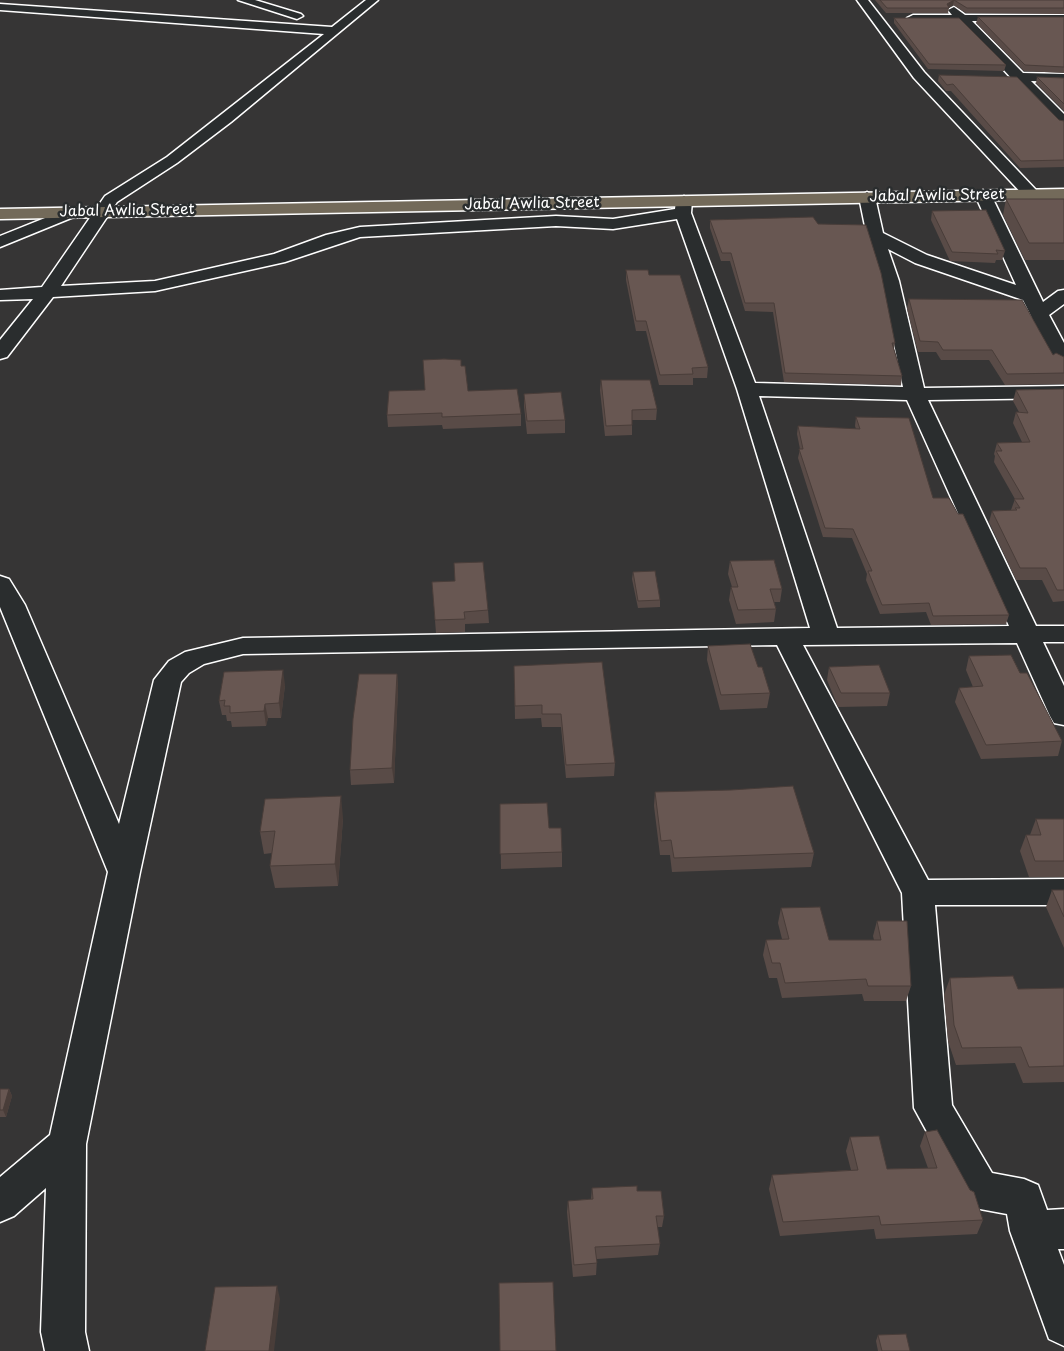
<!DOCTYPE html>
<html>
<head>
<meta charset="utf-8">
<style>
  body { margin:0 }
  canvas { display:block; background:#363535 }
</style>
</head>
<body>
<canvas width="1064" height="1351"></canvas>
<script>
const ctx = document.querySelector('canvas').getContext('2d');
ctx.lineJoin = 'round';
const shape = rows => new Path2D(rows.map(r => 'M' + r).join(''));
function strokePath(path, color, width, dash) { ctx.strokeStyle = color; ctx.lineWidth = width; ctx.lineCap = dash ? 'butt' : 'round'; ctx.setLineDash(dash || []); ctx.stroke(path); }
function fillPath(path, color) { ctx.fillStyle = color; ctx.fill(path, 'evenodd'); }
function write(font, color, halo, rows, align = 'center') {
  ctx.font = font + ' "Playpen Sans",sans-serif'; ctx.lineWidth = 5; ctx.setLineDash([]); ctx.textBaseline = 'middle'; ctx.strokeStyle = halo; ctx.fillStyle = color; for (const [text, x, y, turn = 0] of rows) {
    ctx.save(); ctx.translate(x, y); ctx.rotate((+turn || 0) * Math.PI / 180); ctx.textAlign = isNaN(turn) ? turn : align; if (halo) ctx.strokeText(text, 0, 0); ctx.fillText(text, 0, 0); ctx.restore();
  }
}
const minor = shape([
  [238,0,255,0,301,14,303,16,297,19,238,0],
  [366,0,378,0,231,122,177,163,117,202,61,286,155,281,274,254,326,235,360,227,556,216,613,219,675,209,676,201,684,196,692,201,691,213,755,383,903,387,881,281,867,236,859,197,867,192,875,197,883,233,927,255,1016,285,975,195,983,190,991,195,1043,302,1058,291,1064,290,1064,304,1049,315,1064,343,1064,367,1057,365,1054,361,1023,300,915,263,888,249,899,281,924,388,1064,386,1064,398,928,400,1036,626,1064,626,1064,642,1043,642,1064,686,1064,725,1054,723,1050,716,1017,643,803,645,928,880,1064,879,1064,905,935,905,952,1105,992,1173,1024,1179,1038,1185,1047,1210,1064,1209,1064,1249,1058,1249,1064,1265,1064,1346,1049,1339,1010,1231,1007,1214,980,1209,966,1203,914,1108,902,893,777,645,243,654,204,664,189,673,181,682,140,872,86,1144,85,1332,89,1351,45,1351,41,1332,46,1188,14,1216,0,1222,0,1177,50,1135,108,872,0,607,0,576,9,579,25,605,119,824,154,680,169,661,185,652,243,638,810,628,737,389,677,219,613,229,556,226,360,237,285,262,155,291,53,297,7,357,0,359,0,340,33,299,0,300,0,290,42,287,105,196,167,157,324,34,0,10,0,4,332,27,366,0],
  [759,396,907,400,1009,626,837,628,759,396],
  [857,0,868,0,924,72,1037,191,1039,194,1037,197,1025,197,914,78,857,0],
  [954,7,965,15,1064,15,1064,21,972,21,1023,73,1064,74,1064,82,1031,81,1064,114,1064,126,1059,125,1013,80,959,21,913,21,907,18,913,15,952,15,948,10,954,7],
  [70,208,78,213,76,216,0,247,0,236,70,208]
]);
const trunk = shape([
  [1064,189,1064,199,0,219,0,209,1064,189]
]);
const wall = shape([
  [875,0,1064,0,1064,14,966,13,953,5,949,8,948,13,886,13],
  [978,17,1064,17,1064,73,1024,71,976,23],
  [894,18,1006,65,1004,71,928,69,894,23],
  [939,75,1059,120,1064,121,1064,167,1020,168,951,91,946,91,938,81],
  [1037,77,1064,78,1064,111,1036,83],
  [1006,199,1064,199,1064,260,1025,260,1003,215],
  [932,211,1005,251,1002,260,996,260,995,263,950,261,931,220],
  [710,220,895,343,894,349,902,376,901,385,784,382,773,312,745,311,730,261,721,261,710,228],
  [626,270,649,275,708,367,707,378,693,378,693,385,659,385,646,331,636,331,626,280],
  [909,299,1053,355,1064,357,1064,384,1005,385,989,360,941,360,936,352,918,352,907,309],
  [461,366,468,391,521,414,521,426,443,429,442,425,388,427,387,415],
  [601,380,657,409,656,420,632,420,632,435,605,436,600,390],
  [1064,389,1064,601,1053,602,1042,580,1016,580,989,522,992,511,1011,510,1015,499,994,462,995,456,994,454,997,443,1022,442,1013,423,1016,412,1019,412,1013,401,1016,390],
  [524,394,565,420,565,433,527,434,524,406],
  [856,417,933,498,1009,615,1006,624,931,625,926,612,880,614,866,580,867,574,852,538,823,537,798,458,800,449,797,434,798,426,856,429,855,426],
  [730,561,782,589,780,602,774,602,776,609,774,622,736,624,729,600,731,587,732,587,728,574],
  [633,572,660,600,660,607,638,608,632,579],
  [432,582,488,610,489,623,465,624,465,632,436,633],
  [708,646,758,667,770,693,767,708,720,710,707,660],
  [969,656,1020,673,1062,741,1058,756,981,759,955,702,959,688,973,687,966,670],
  [514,666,615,763,614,776,566,778,561,727,542,727,541,718,515,719],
  [829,667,890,693,887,706,838,707,827,680],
  [397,674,398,688,394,783,351,785,350,770],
  [285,685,281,718,268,718,266,726,232,727,231,721,227,721,226,715,222,715,219,701],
  [655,792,814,853,811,867,672,872,670,855,660,855,654,806],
  [500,804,549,828,562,852,562,867,501,869],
  [343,818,338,886,275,888,270,866,272,853,264,854,260,832],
  [1036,819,1064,819,1064,877,1029,877,1020,851,1026,835,1030,835],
  [1052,890,1064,890,1064,948,1046,907],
  [781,908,829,940,874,940,873,936,877,921,911,986,906,1001,864,1001,862,994,782,998,777,978,769,978,763,955,766,940,782,939,778,923],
  [950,978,1018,989,1064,988,1064,1082,1023,1083,1015,1063,956,1065,948,1041,944,995],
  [0,1089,9,1089,12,1096,6,1117,0,1117],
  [925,1132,983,1220,977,1234,876,1239,874,1229,780,1236,769,1189,772,1175,851,1170,846,1151,850,1137,887,1169,928,1168,920,1146],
  [592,1188,637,1191,664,1216,662,1227,657,1227,660,1244,658,1255,597,1259,596,1275,573,1277,567,1212,568,1201,591,1199],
  [878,1335,910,1351,878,1351,876,1341]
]);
const shadedWall = shape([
  [954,0,953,5,949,8,947,4],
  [283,670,285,685,281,718,279,703],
  [397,674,398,688,394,783,392,768],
  [265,704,268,718,266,726,264,711],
  [341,796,343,818,338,886,335,864],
  [9,1089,12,1096,6,1117,3,1110],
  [277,1286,280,1299,274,1351,269,1351]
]);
const building = shape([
  [880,0,954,0,947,4,949,8,887,8,880,0],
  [954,0,1064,0,1064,8,967,8,954,0],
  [978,17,1064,17,1064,67,1025,65,978,17],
  [894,18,959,18,1006,65,929,64,894,18],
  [939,75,1017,77,1059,120,1064,121,1064,160,1021,161,953,84,947,85,939,75],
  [1037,77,1064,78,1064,104,1037,77],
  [1006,199,1064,199,1064,243,1029,243,1006,199],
  [986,210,1005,251,996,250,998,254,952,252,932,211,986,210],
  [813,217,818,224,866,225,881,273,895,343,892,343,902,376,785,373,774,303,745,303,731,253,722,253,710,220,813,217],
  [626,270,648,270,649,275,680,275,708,367,692,368,693,374,660,375,646,321,636,321,626,270],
  [909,299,1022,300,1053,355,1056,353,1064,357,1064,373,1007,374,992,350,943,350,938,342,920,341,909,299],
  [444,359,461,360,461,366,465,366,468,391,517,389,521,414,442,417,442,413,387,415,389,391,425,390,423,360,444,359],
  [601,380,650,380,657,409,632,410,632,425,606,426,601,380],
  [1064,389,1064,590,1057,590,1046,568,1020,568,992,511,1017,510,1015,508,1020,508,1014,499,1024,499,996,451,1002,451,997,443,1030,442,1016,412,1028,413,1016,390,1064,389],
  [561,392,565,420,527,421,524,394,561,392],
  [856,417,909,418,933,498,949,498,958,514,963,514,1009,615,933,616,929,603,882,605,868,571,872,571,853,529,825,528,799,449,803,449,798,426,860,429,856,417],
  [774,560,782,589,770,589,776,609,738,610,731,587,738,587,730,561,774,560],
  [483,562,488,610,464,612,465,619,435,620,432,582,455,581,454,563,483,562],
  [655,571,660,600,638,601,633,572,655,571],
  [750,644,758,667,762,667,770,693,721,695,708,646,750,644],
  [1011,655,1020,673,1027,673,1062,741,986,745,959,688,983,686,969,656,1011,655],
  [602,662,615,763,566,765,561,714,542,714,542,705,515,706,514,666,602,662],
  [879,665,890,693,841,693,829,667,879,665],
  [283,670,279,703,265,704,264,711,230,713,230,706,224,706,225,700,219,701,224,672,283,670],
  [359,674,397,674,392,768,350,770,353,719,359,674],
  [793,786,814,853,674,858,671,840,661,841,655,792,731,790,793,786],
  [341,796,335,864,270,866,275,831,260,832,265,799,341,796],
  [547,803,549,828,561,828,562,852,500,854,500,804,547,803],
  [1036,819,1064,819,1064,861,1035,861,1026,835,1041,835,1036,819],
  [1052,890,1064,890,1064,917,1052,890],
  [820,907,829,940,881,940,877,921,907,921,911,986,868,986,866,979,785,983,780,963,772,963,766,940,789,939,781,908,820,907],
  [1013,976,1018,989,1064,988,1064,1066,1029,1067,1021,1047,962,1048,954,1025,950,978,1013,976],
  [0,1089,9,1089,3,1110,0,1110,0,1089],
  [937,1130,970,1190,974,1192,983,1220,881,1225,879,1216,783,1222,772,1175,858,1170,850,1137,879,1136,887,1169,937,1168,925,1132,937,1130],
  [637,1186,637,1191,661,1191,664,1216,656,1216,660,1244,595,1247,597,1263,574,1265,568,1201,593,1199,592,1188,637,1186],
  [553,1282,556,1351,500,1351,499,1283,553,1282],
  [277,1286,269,1351,205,1351,215,1287,277,1286],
  [906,1334,910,1351,882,1351,878,1335,906,1334]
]);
const farStreetnames = [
  ["Jabal Awlia Street",937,196,-1],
  ["Jabal Awlia Street",532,204,-1],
  ["Jabal Awlia Street",127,211,-1]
];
strokePath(minor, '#fff', 3);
strokePath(trunk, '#fff', 3);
fillPath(minor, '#2a2d2e');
fillPath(trunk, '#736a5a');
fillPath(wall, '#594b47');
fillPath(shadedWall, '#493d39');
fillPath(building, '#685752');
strokePath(building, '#493d39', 1);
write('15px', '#fff', '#2a2d2e', farStreetnames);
</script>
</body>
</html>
